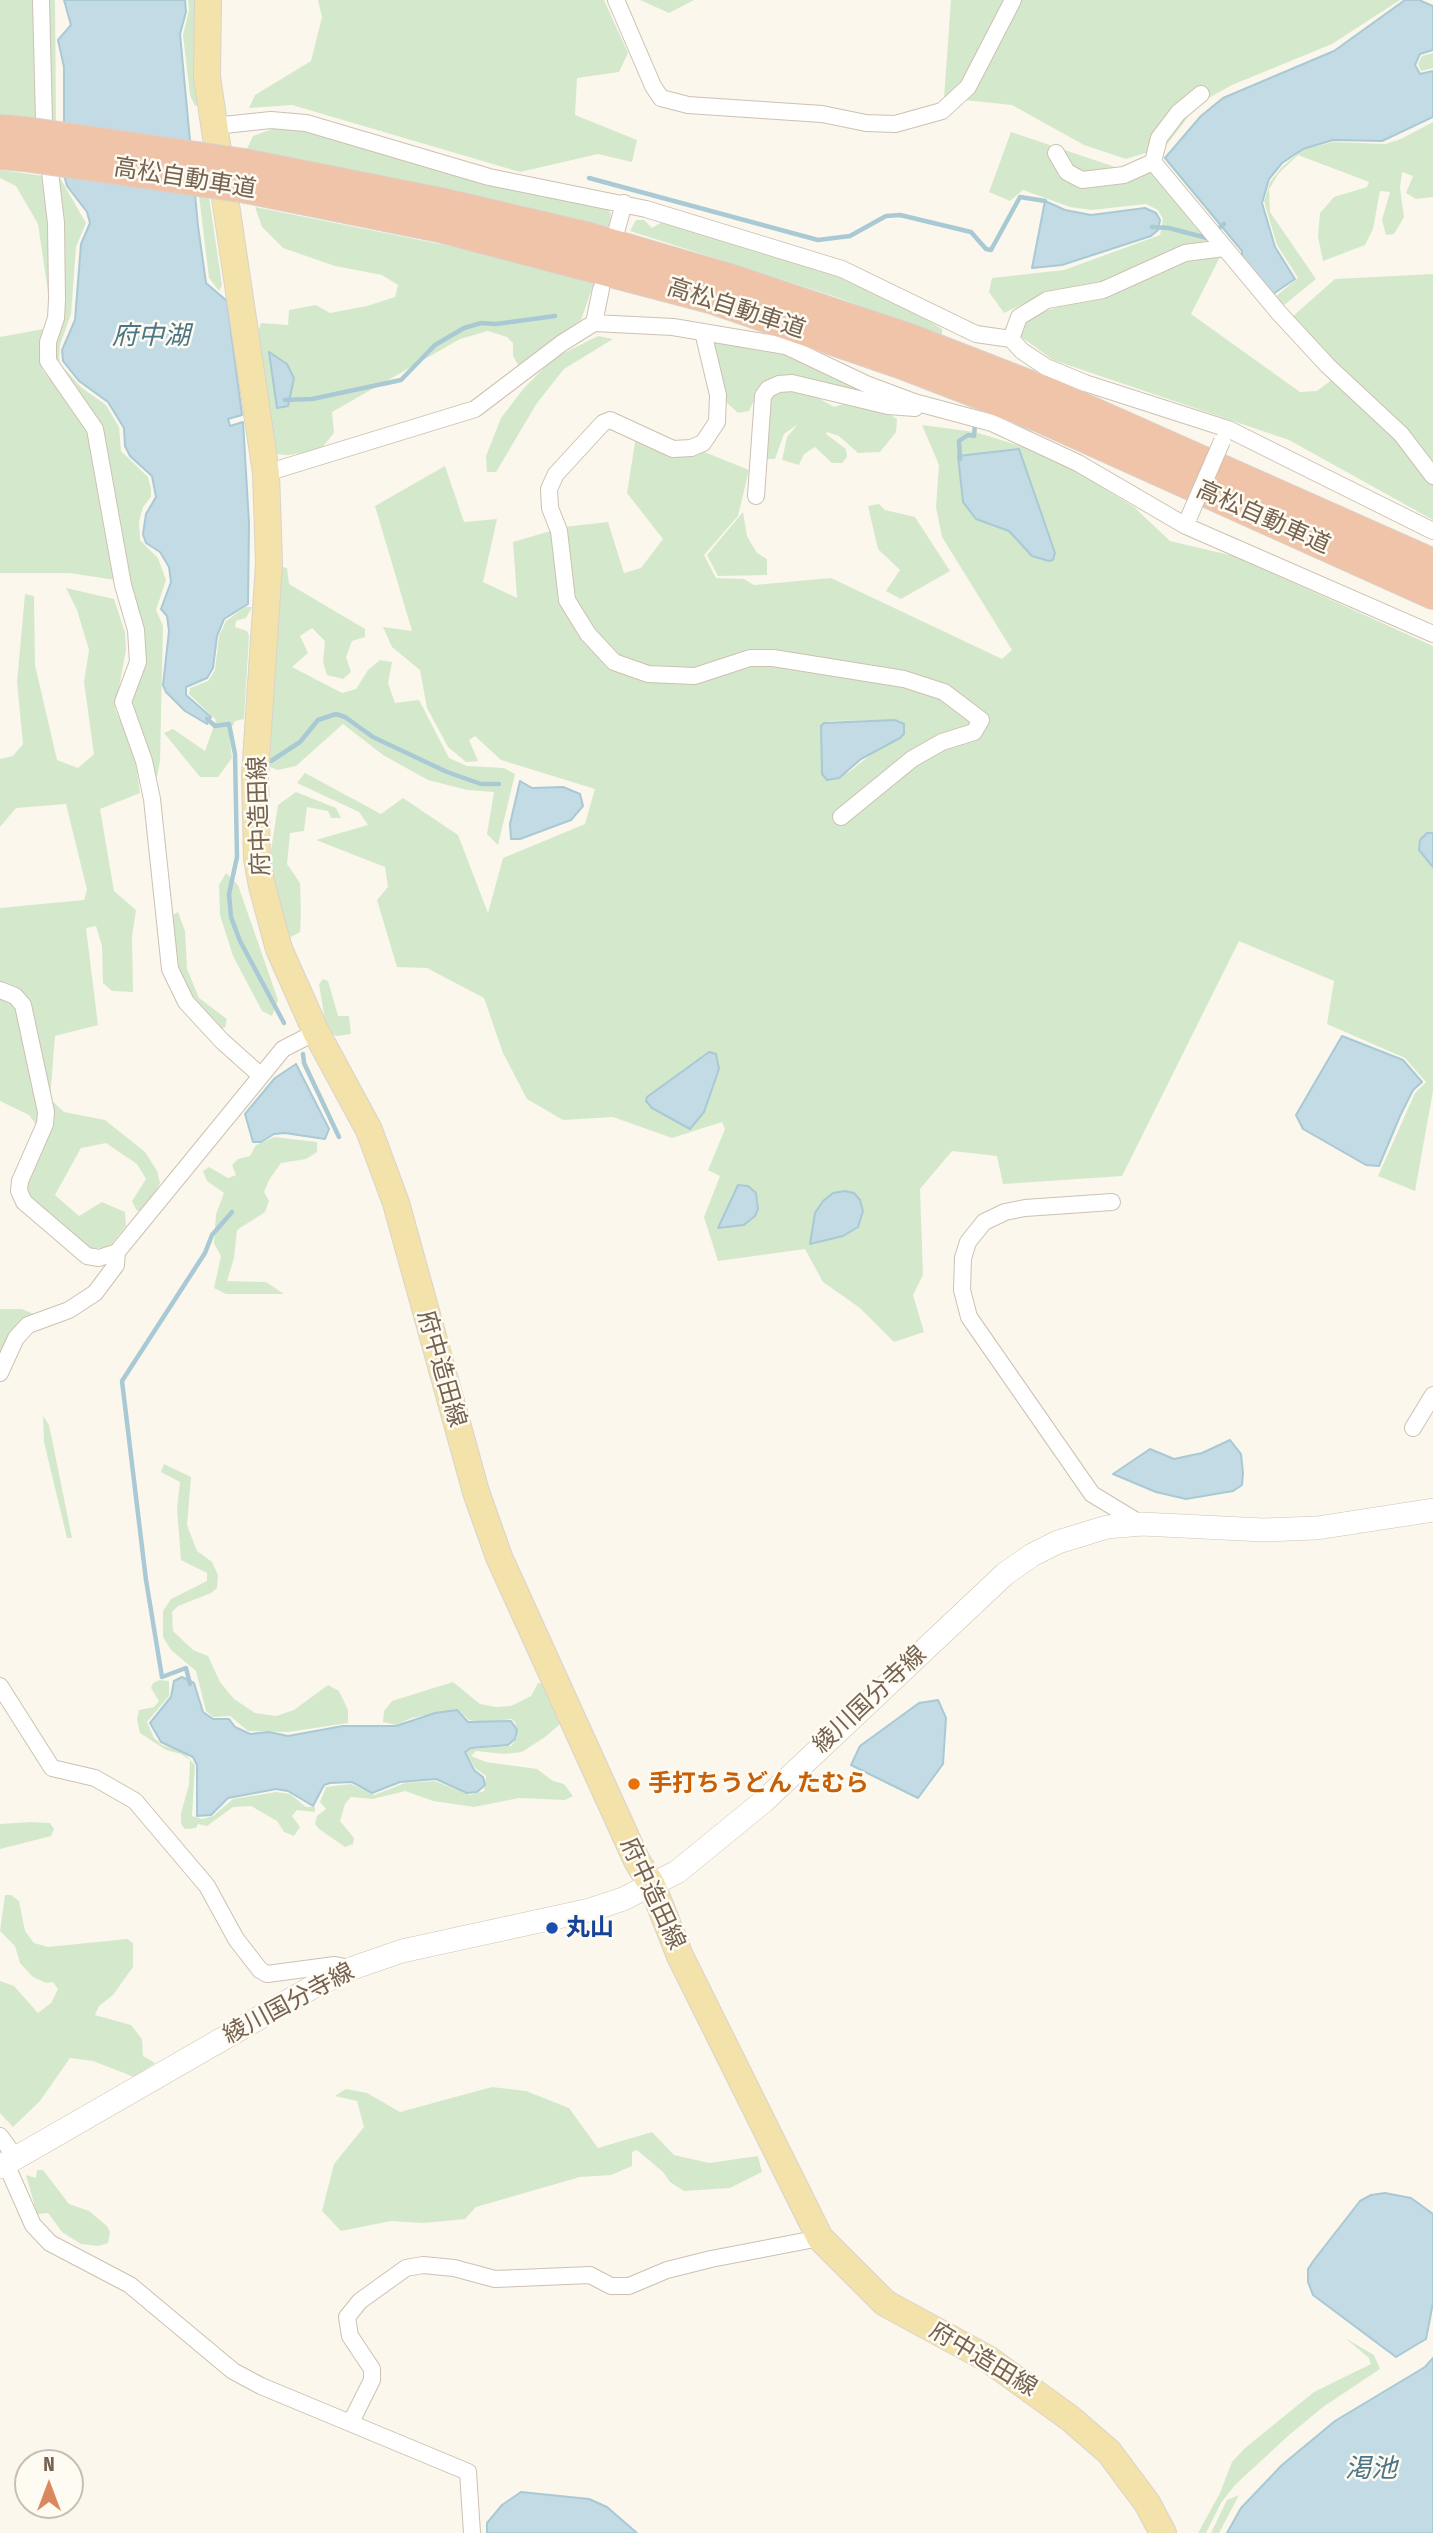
<!DOCTYPE html>
<html>
<head>
<meta charset="utf-8">
<style>
  body { margin:0 }
  #map { position:relative; width:1433px; height:2533px; overflow:hidden; background:#fbf7ed; font-family:"Fira Sans Condensed",sans-serif }
  canvas { display:block }
  .north { position:absolute; left:14px; top:2449px; width:70px; height:70px; box-sizing:border-box; background:#fefbf3; border:2px solid #c8beb2; border-radius:50%; rotate:0deg; font-size:19px; font-weight:700; line-height:28px; text-align:center; color:#766250 }
  .north::after { content:''; display:block; margin:auto; width:24px; height:32px; background:#da885d; clip-path:polygon(50% 0,100% 100%,50% 72%,0 100%) }
</style>
</head>
<body>
<div id="map">
<canvas width="1433" height="2533"></canvas>
<div class="north">N</div>
</div>
<script>
const ctx = document.querySelector('canvas').getContext('2d');
ctx.lineJoin = 'round';
function fillPath(path, color) { ctx.fillStyle = color; ctx.fill(path, 'evenodd'); }
const shape = rows => new Path2D(rows.map(r => 'M' + r).join(''));
function strokePath(path, color, width, dash) { ctx.strokeStyle = color; ctx.lineWidth = width; ctx.lineCap = dash ? 'butt' : 'round'; ctx.setLineDash(dash || []); ctx.stroke(path); }
function write(font, color, halo, rows, align = 'center') {
  ctx.font = font + ' "Fira Sans Condensed","Noto Sans JP",sans-serif'; ctx.lineWidth = 5; ctx.setLineDash([]); ctx.textBaseline = 'middle'; ctx.strokeStyle = halo; ctx.fillStyle = color; for (const [text, x, y, turn = 0] of rows) {
    ctx.save(); ctx.translate(x, y); ctx.rotate((+turn || 0) * Math.PI / 180); ctx.textAlign = isNaN(turn) ? turn : align; if (halo) ctx.strokeText(text, 0, 0); ctx.fillText(text, 0, 0); ctx.restore();
  }
}
const green = shape([
  [0,0,55,0,56,122,0,114],
  [188,0,196,0,200,104,195,106,190,95,183,35,189,10],
  [318,0,604,0,628,53,619,72,577,78,575,115,637,140,632,162,598,154,520,172,292,105,249,108,255,95,311,61,322,17],
  [640,0,694,0,669,13],
  [951,0,1400,0,1332,44,1232,85,1198,104,1165,147,1126,159,1084,145,1012,105,944,98],
  [1433,53,1433,68,1421,71,1418,64,1422,56],
  [1433,122,1433,197,1416,199,1406,193,1413,176,1402,172,1400,188,1404,217,1394,234,1386,235,1382,220,1390,192,1380,191,1373,229,1365,245,1323,261,1318,237,1320,213,1334,197,1367,187,1369,182,1298,155,1279,173,1269,189,1270,212,1316,279,1284,305,1275,297,1298,278,1277,245,1264,201,1270,182,1281,168,1302,150,1333,142,1385,144,1401,139],
  [300,126,606,205,611,214,609,227,448,189,246,151,253,136,275,128],
  [1011,132,1130,172,1151,168,1213,245,1106,284,1048,292,1004,313,989,292,992,278,1064,270,1160,235,1163,219,1158,210,1146,204,1092,210,1070,207,1023,190,1010,201,989,192],
  [0,170,60,178,86,223,76,247,71,314,60,345,59,363,82,388,106,405,119,427,121,451,148,477,151,489,151,497,143,507,139,522,140,540,158,558,166,580,156,610,163,626,160,761,156,782,129,700,144,662,100,426,54,360,49,299,38,224,16,186,0,178],
  [199,196,209,197,222,285,219,291,209,278],
  [255,207,490,254,594,283,581,320,518,365,513,356,513,343,507,337,488,331,460,339,332,412,334,433,320,450,288,455,274,454,254,344,261,323,288,325,289,310,316,305,330,313,367,306,395,297,398,285,382,275,335,266,283,248,262,227],
  [636,220,644,220,652,228,662,222,681,226,862,284,922,316,942,329,942,337,839,298,630,231],
  [1220,257,1191,314,1300,392,1317,391,1342,372,1292,317,1335,279,1433,274,1433,520,1289,440,1053,360,1020,336,1024,321,1033,316,1075,300,1108,297,1191,260],
  [43,329,42,369,90,430,116,580,69,573,0,573,0,337],
  [598,336,613,339,564,369,537,403,496,472,487,472,486,456,501,418,524,388,554,358],
  [720,339,791,353,899,402,807,380,757,394,749,411,738,413,725,401,708,343],
  [784,387,806,391,834,407,847,403,886,412,897,419,896,432,880,452,858,453,839,436,827,432,826,434,846,449,847,457,842,463,832,463,815,447,804,454,799,465,782,460,787,437,798,424,784,434,775,459,767,459,766,405,771,395],
  [922,425,975,432,1030,449,1064,464,1134,507,1170,541,1234,556,1433,646,1433,1091,1415,1191,1378,1176,1415,1093,1426,1082,1405,1058,1327,1024,1334,981,1239,941,1122,1176,1003,1184,997,1156,952,1151,920,1189,923,1275,913,1295,924,1332,894,1342,860,1308,823,1282,805,1249,718,1261,704,1217,720,1176,708,1170,725,1129,722,1122,672,1138,613,1117,563,1120,527,1099,503,1053,484,998,427,968,397,967,377,900,388,887,385,867,316,840,368,825,359,812,297,783,305,773,381,814,403,798,458,835,488,913,503,858,585,824,595,789,501,760,475,736,469,740,478,761,466,762,448,747,427,708,420,670,392,647,383,627,412,631,375,506,445,466,464,522,497,519,483,582,517,598,513,542,564,527,608,522,624,573,641,568,663,539,627,493,636,436,702,451,749,470,738,516,704,555,716,578,744,579,754,585,831,578,1002,659,1012,650,942,537,936,507,939,465],
  [1019,449,1033,495,1032,556,1009,531],
  [830,721,895,720,901,721,879,748,849,772,827,780,822,774,821,726],
  [687,1070,652,1108,651,1093],
  [879,504,885,510,915,517,950,571,901,599,886,591,900,570,878,549,868,506],
  [743,512,747,536,757,553,767,559,767,575,718,576,707,555],
  [282,567,287,568,289,584,365,629,365,637,352,641,346,657,351,672,343,679,327,675,323,662,325,641,312,628,300,636,308,653,292,667,342,693,356,689,368,670,380,660,392,662,388,683,395,703,419,700,449,758,467,766,504,768,515,774,498,845,487,834,494,792,467,790,428,780,383,755,343,724,296,766,278,770,267,766],
  [66,588,114,599,125,632,126,650,115,709,134,750,140,793,100,809,114,891,136,910,132,936,133,992,112,991,103,983,102,946,96,926,86,928,98,1025,55,1036,50,1099,64,1112,105,1120,145,1152,157,1171,160,1183,148,1206,137,1211,132,1201,146,1179,137,1164,106,1143,81,1148,55,1195,79,1216,102,1202,125,1212,126,1226,109,1247,88,1249,28,1196,25,1186,45,1137,29,1115,0,1101,0,908,84,900,87,890,66,804,16,808,0,827,0,759,13,756,23,744,17,682,25,594,34,596,35,665,57,760,78,768,94,754,84,682,89,650,77,610],
  [245,607,252,607,246,618,236,621,235,627,247,631,249,636,244,719,235,721,229,733,232,758,218,777,200,777,164,733,173,729,205,751,216,720,189,694,190,688,208,681,215,670,219,636,226,621],
  [296,792,336,808,341,818,331,818,328,811,307,807,304,831,290,833,287,864,300,883,301,913,300,932,291,937,281,925,269,863,278,805],
  [226,873,238,885,278,1000,272,1016,262,1011,233,956,220,915,219,885],
  [178,912,185,931,187,969,199,998,227,1019,225,1028,218,1028,189,995,177,965,172,915],
  [323,979,328,981,338,1016,349,1016,351,1034,337,1036,327,1033,319,984],
  [274,1137,317,1142,317,1152,306,1159,281,1163,269,1180,264,1192,269,1201,265,1212,237,1230,234,1258,227,1281,266,1282,284,1294,226,1294,214,1288,221,1256,214,1243,216,1214,224,1193,207,1181,203,1171,209,1167,228,1178,236,1175,232,1165,238,1159,250,1156,256,1145],
  [0,1309,22,1309,36,1315,0,1359],
  [43,1416,49,1425,72,1538,67,1538,44,1442],
  [164,1464,191,1477,187,1525,197,1551,212,1562,218,1575,217,1588,211,1593,178,1606,172,1612,173,1631,193,1650,208,1656,220,1682,234,1699,255,1713,276,1716,294,1710,328,1685,339,1691,348,1710,348,1723,289,1732,248,1731,230,1716,213,1717,206,1711,196,1671,171,1650,163,1637,163,1611,171,1599,207,1581,207,1573,181,1560,177,1508,180,1482,161,1472],
  [160,1680,169,1681,169,1696,147,1722,154,1738,162,1745,183,1752,195,1765,192,1816,202,1819,213,1816,233,1799,276,1792,290,1794,306,1807,315,1807,315,1812,297,1810,292,1816,300,1827,294,1836,284,1832,277,1821,251,1806,233,1807,207,1826,198,1824,196,1828,185,1829,181,1824,181,1813,189,1785,190,1760,181,1754,166,1750,140,1733,137,1719,139,1710,154,1707,159,1701,151,1688,153,1683],
  [453,1682,480,1704,496,1707,511,1706,531,1696,538,1683,552,1685,567,1718,545,1737,522,1752,504,1754,476,1751,471,1756,486,1762,537,1769,553,1781,564,1784,573,1796,565,1800,519,1798,474,1807,433,1801,405,1791,373,1799,351,1797,345,1804,340,1821,354,1838,353,1844,345,1847,319,1829,315,1824,317,1816,326,1809,320,1802,326,1787,351,1784,374,1795,405,1783,435,1781,470,1795,484,1791,486,1776,475,1768,466,1752,471,1749,511,1746,517,1737,515,1722,511,1719,487,1723,469,1720,457,1709,412,1718,396,1725,383,1722,384,1711,392,1701],
  [31,1822,50,1823,54,1829,51,1836,0,1849,0,1824],
  [5,1895,11,1895,19,1901,25,1931,34,1943,48,1947,127,1939,133,1943,133,1967,113,1995,99,2006,95,2015,131,2025,142,2039,143,2056,155,2063,134,2077,93,2061,70,2058,40,2101,13,2127,0,2113,0,1981,14,1986,38,2013,51,2003,58,1989,53,1982,46,1983,33,1977,20,1963,15,1946,0,1931],
  [492,2087,526,2091,569,2108,598,2148,652,2132,674,2155,709,2163,758,2156,762,2172,730,2188,684,2191,670,2182,663,2172,637,2150,632,2152,632,2166,611,2175,580,2177,476,2207,465,2219,423,2223,391,2221,341,2231,322,2211,334,2164,364,2127,357,2101,335,2096,346,2089,367,2093,400,2112],
  [37,2170,43,2170,69,2204,89,2211,107,2226,110,2232,108,2243,98,2246,81,2244,62,2232,48,2213,37,2214,26,2175,36,2178],
  [1345,2338,1374,2355,1380,2369,1323,2407,1288,2436,1235,2485,1221,2503,1206,2533,1198,2533,1220,2493,1232,2462,1245,2448,1314,2392,1371,2364,1369,2358],
  [1239,2495,1219,2533,1211,2533,1227,2500]
]);
const water = shape([
  [64,0,185,0,186,12,180,34,198,226,206,283,227,301,242,415,228,419,230,426,243,422,249,523,248,604,224,619,217,636,213,668,207,678,186,687,186,695,211,717,207,724,185,711,166,692,163,685,169,631,167,616,161,609,171,582,169,567,160,552,146,543,143,534,146,514,156,497,152,476,130,456,125,446,124,428,108,402,79,381,63,361,62,350,75,320,81,244,90,223,87,212,67,186,64,175,64,67,58,40,71,25,64,0],
  [1405,0,1419,0,1433,6,1433,50,1420,54,1415,65,1420,74,1433,71,1433,117,1382,141,1333,140,1303,149,1282,163,1269,179,1262,203,1275,247,1295,279,1273,294,1242,259,1242,251,1165,158,1201,116,1223,98,1334,51,1405,0],
  [1045,201,1065,210,1091,215,1145,208,1156,213,1160,220,1158,230,1151,236,1062,265,1032,268,1045,201],
  [269,352,287,364,294,378,288,406,277,408,269,352],
  [1019,449,1055,553,1053,560,1049,561,1032,556,1009,531,976,519,963,502,958,456,1019,449],
  [895,720,904,724,904,734,900,738,861,759,839,778,827,780,822,774,821,726,824,723,895,720],
  [520,781,532,788,563,787,580,794,583,806,571,820,520,839,511,839,510,824,520,781],
  [1427,833,1433,833,1433,867,1419,850,1420,840,1427,833],
  [1342,1036,1403,1060,1422,1082,1413,1090,1400,1116,1379,1166,1366,1165,1303,1129,1296,1115,1342,1036],
  [709,1052,716,1054,719,1069,704,1112,690,1129,652,1108,646,1101,647,1097,709,1052],
  [296,1064,329,1129,325,1139,285,1133,274,1134,261,1142,253,1142,245,1114,275,1078,296,1064],
  [738,1185,748,1186,756,1193,758,1209,755,1216,744,1225,718,1228,738,1185],
  [845,1191,854,1193,860,1200,863,1211,858,1227,843,1236,810,1244,815,1213,823,1201,833,1193,845,1191],
  [1230,1440,1241,1454,1243,1473,1242,1485,1233,1491,1186,1499,1156,1492,1113,1474,1150,1449,1174,1459,1202,1453,1230,1440],
  [182,1677,194,1683,203,1712,213,1719,229,1719,235,1727,250,1734,269,1732,288,1736,343,1726,396,1726,435,1713,457,1710,468,1722,511,1721,517,1730,515,1739,508,1745,471,1748,465,1752,474,1770,483,1777,485,1785,477,1792,467,1793,436,1779,400,1782,372,1793,352,1782,330,1783,324,1785,313,1806,288,1791,276,1789,228,1798,211,1815,197,1816,197,1765,193,1757,161,1742,150,1723,171,1697,174,1681,182,1677],
  [938,1700,946,1718,943,1764,918,1798,851,1765,860,1746,919,1703,938,1700],
  [1385,2193,1411,2198,1433,2214,1433,2303,1426,2339,1396,2357,1313,2295,1308,2282,1308,2269,1314,2260,1360,2201,1371,2195,1385,2193],
  [1433,2358,1433,2533,1227,2533,1241,2508,1282,2465,1335,2421,1425,2367,1433,2358],
  [521,2492,589,2499,607,2507,637,2533,487,2533,487,2523,502,2505,521,2492]
]);
const stream = shape([
  [589,178,818,240,850,236,886,216,900,215,971,232,986,249,991,250,1020,197,1045,201],
  [1152,227,1169,228,1207,238,1224,224],
  [285,400,312,399,401,380,435,345,464,328,481,323,496,324,555,316],
  [960,459,959,441,968,435,974,436,975,424],
  [207,719,215,726,229,724,235,754,237,857,229,894,231,917,240,941,284,1023],
  [271,761,300,742,318,720,336,714,345,717,373,737,447,772,481,784,499,784],
  [303,1054,304,1063,339,1137],
  [190,1684,186,1668,162,1677,146,1580,122,1381,205,1253,212,1235,232,1212]
]);
const street = shape([
  [41,0,44,121,56,223,57,300,56,318,48,342,48,361,95,429,123,585,136,630,138,662,123,702,144,761,152,799,170,969,186,1002,222,1041,260,1075],
  [616,0,653,86,661,98,688,105,822,114,866,123,895,124,942,111,968,87,1013,0],
  [214,126,271,120,306,123,489,177,646,209,842,269,976,334,1011,339,1022,351,1046,367,1085,383,1228,429,1433,531],
  [1056,153,1067,172,1082,180,1124,175,1153,162],
  [1153,162,1279,313,1328,366,1401,434,1433,476],
  [1153,162,1159,138,1178,113,1201,94],
  [617,229,624,203],
  [594,323,601,289],
  [703,332,718,395,717,422,703,443,691,448,673,449,610,420,603,423,556,474,549,489,550,508,559,531,567,600,588,634,614,662,648,674,695,676,750,658,773,658,904,679,944,692,981,720,974,732,942,742,912,759,841,817],
  [1011,339,1019,317,1047,300,1103,290,1185,253,1224,248],
  [266,473,475,409,562,343,594,323,673,327,786,346,866,384,914,402,992,423,1078,463,1186,526,1433,634],
  [756,496,763,396,768,389,779,384,792,383,888,406,915,408],
  [0,990,15,996,23,1005,46,1112,45,1124,20,1181,19,1191,24,1202,87,1256,99,1258,117,1252,283,1049,316,1032],
  [1112,1202,1025,1208,1005,1212,984,1222,968,1242,963,1258,962,1290,969,1317,1092,1494,1143,1525],
  [0,1373,16,1338,28,1325,69,1310,95,1293,116,1265,117,1252],
  [1413,1428,1433,1395],
  [0,1686,52,1768,95,1778,135,1801,207,1886,236,1939,260,1970,267,1974,335,1965,351,1968],
  [0,2136,16,2158],
  [6,2164,33,2225,50,2243,130,2285,233,2371,261,2386,468,2472,472,2533],
  [351,2422,372,2380,372,2369,350,2336,347,2317,360,2301,406,2268,423,2265,454,2268,495,2279,590,2275,611,2286,629,2286,667,2270,711,2259,820,2238]
]);
const secondary = shape([
  [0,2167,311,1988,353,1968,402,1951,590,1910,623,1899,677,1872,764,1801,1005,1574,1032,1555,1058,1542,1107,1527,1142,1524,1263,1530,1317,1528,1433,1510]
]);
const primary = shape([
  [208,0,207,77,266,473,269,564,255,775,257,859,262,886,279,949,316,1032,369,1130,396,1203,476,1492,499,1557,637,1861,652,1885,680,1956,820,2238,885,2303,988,2359,1071,2419,1109,2452,1147,2503,1163,2533]
]);
const highway = shape([
  [0,130,25,132],
  [0,154,24,156],
  [244,164,445,204,586,237,726,278,912,340,1051,394,1433,564],
  [247,188,440,227,714,299,903,364,1040,417,1433,594]
]);
const streetBridge = shape([
  [1189,517,1222,441]
]);
const highwayBridge = shape([
  [25,132,244,164],
  [24,156,247,188]
]);
const markers = [
  [634,1784,7,"#e8710a"],
  [552,1928,7,"#1a4fb4"]
];
const streetNames = [
  ["高松自動車道",185,179,9],
  ["高松自動車道",736,309,18],
  ["高松自動車道",1263,518,24],
  ["府中造田線",260,816,-92],
  ["府中造田線",441,1369,74],
  ["綾川国分寺線",870,1700,-43],
  ["府中造田線",652,1894,65],
  ["綾川国分寺線",289,2004,-28],
  ["府中造田線",983,2360,31]
];
const foodNames = [
  ["手打ちうどん たむら",648,1784]
];
const transitNames = [
  ["丸山",566,1928]
];
const waterNames = [
  ["府中湖",151,337],
  ["渇池",1371,2470]
];
fillPath(green, '#d4e9cb');
fillPath(water, '#c2dbe4');
strokePath(water, '#a9c9d5', 2);
strokePath(stream, '#a9c9d5', 4.5);
strokePath(street, '#cdc1b2', 18);
strokePath(secondary, '#d0c2b0', 24);
strokePath(primary, '#d9d3ce', 28);
strokePath(highway, '#d9d3ce', 32);
strokePath(street, '#fff', 16);
strokePath(secondary, '#fff', 23);
strokePath(primary, '#f4e2ab', 26);
strokePath(highway, '#f0c4a9', 30);
strokePath(streetBridge, '#cdc1b2', 18, []);
strokePath(highwayBridge, '#d9d3ce', 32, []);
strokePath(streetBridge, '#fff', 16);
strokePath(highwayBridge, '#f0c4a9', 30);
for (const [x, y, r, color] of markers) { const dot = new Path2D(); dot.arc(x, y, r, 0, 2 * Math.PI); ctx.fillStyle = color; ctx.fill(dot); strokePath(dot, '#fefbf3', 2.5); }
write('24px', '#766250', '#fefbf3', streetNames);
write('bold 24px', '#c56008', '#fefbf3', foodNames, 'left');
write('bold 24px', '#164399', '#fefbf3', transitNames, 'left');
write('italic 26px', '#4c7586', '#fefbf3', waterNames);
</script>
</body>
</html>
